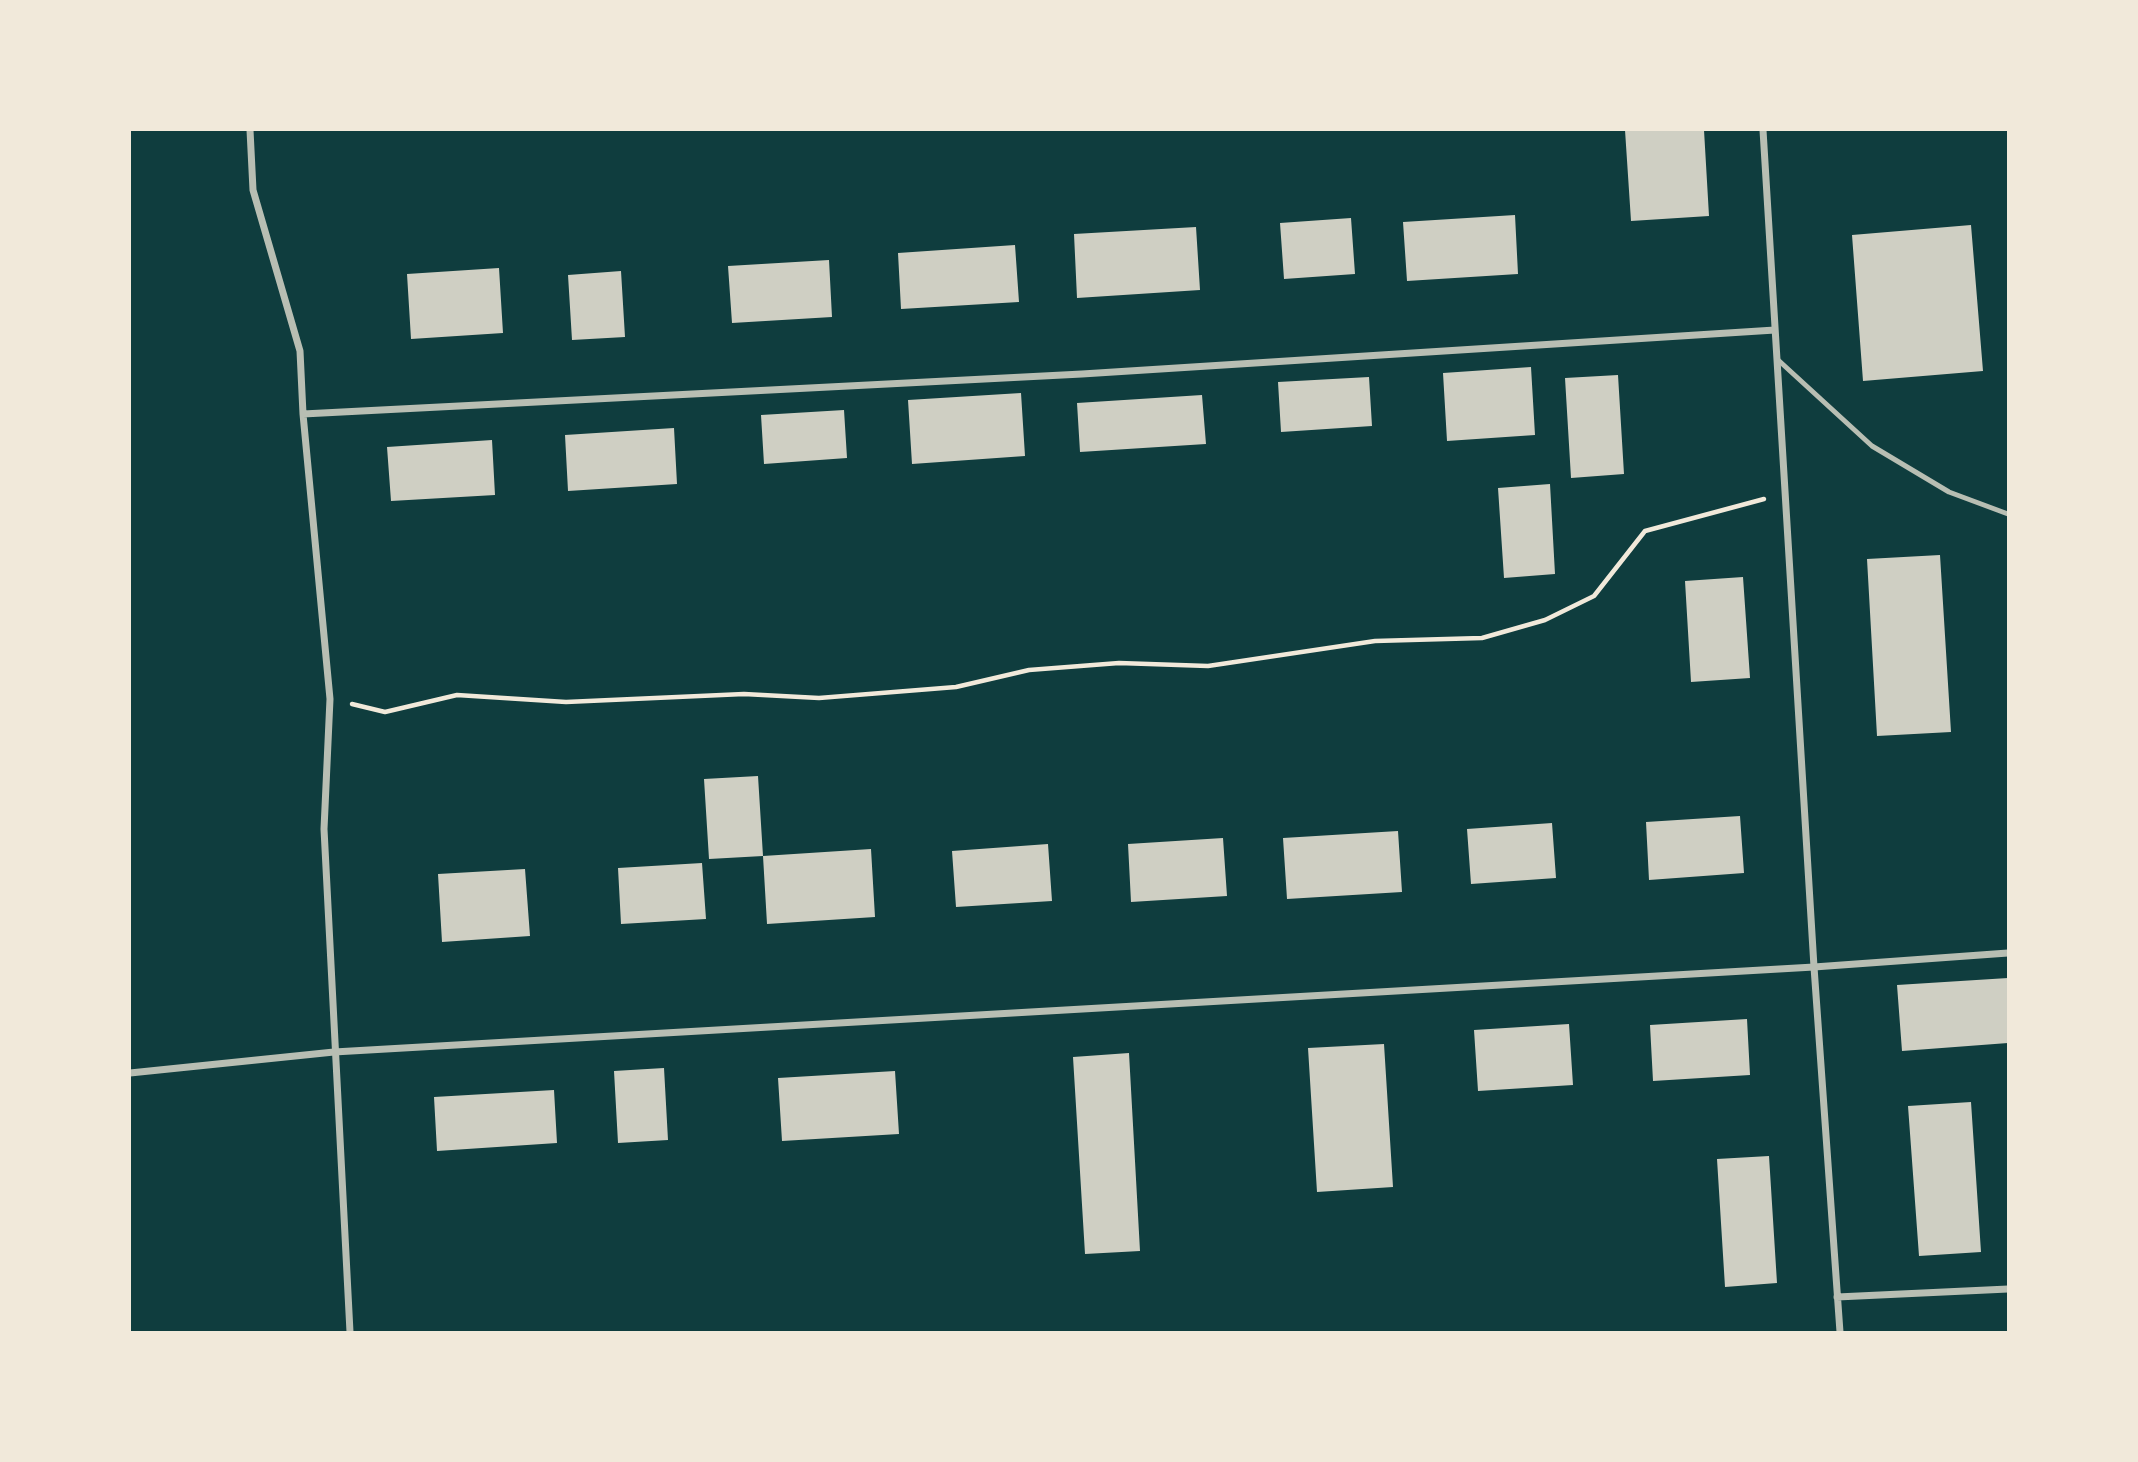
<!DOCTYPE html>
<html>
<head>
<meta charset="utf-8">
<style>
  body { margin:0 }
  #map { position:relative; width:2138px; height:1462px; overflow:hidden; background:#0f3d3e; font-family:Raleway,sans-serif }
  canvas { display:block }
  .frame { position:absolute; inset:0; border:131px solid #f1e9da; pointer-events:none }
</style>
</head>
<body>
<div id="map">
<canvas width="2138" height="1462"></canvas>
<div class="frame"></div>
</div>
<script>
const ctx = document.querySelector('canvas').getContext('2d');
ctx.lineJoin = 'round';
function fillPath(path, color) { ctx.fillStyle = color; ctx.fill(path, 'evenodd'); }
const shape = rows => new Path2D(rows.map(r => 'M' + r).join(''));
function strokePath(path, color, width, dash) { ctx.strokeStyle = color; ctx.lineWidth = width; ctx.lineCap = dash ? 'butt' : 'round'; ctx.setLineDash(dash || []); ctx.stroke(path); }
const building = shape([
  [1625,130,1704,130,1709,216,1631,221],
  [1515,215,1518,274,1407,281,1403,222],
  [1351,218,1355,274,1284,279,1280,223],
  [1971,225,1983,371,1863,381,1852,235],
  [1196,227,1200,290,1077,298,1074,234],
  [1015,245,1019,302,901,309,898,253],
  [829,260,832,317,732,323,728,266],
  [499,268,503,333,411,339,407,274],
  [621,271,625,337,572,340,568,275],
  [1531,367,1535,435,1447,441,1443,373],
  [1618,375,1624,474,1571,478,1565,378],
  [1369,377,1372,426,1281,432,1278,382],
  [1021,393,1025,456,912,464,908,400],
  [1202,395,1206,444,1080,452,1077,403],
  [844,410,847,458,764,464,761,415],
  [674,428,677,484,568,491,565,435],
  [492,440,495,495,391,501,387,447],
  [1550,484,1555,574,1504,578,1498,488],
  [1940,555,1951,732,1877,736,1867,559],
  [1743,577,1750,678,1691,682,1685,581],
  [758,776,763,856,709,859,704,779],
  [1740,816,1744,873,1649,880,1646,822],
  [1552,823,1556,878,1471,884,1467,829],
  [1398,831,1402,892,1287,899,1283,838],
  [1223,838,1227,896,1131,902,1128,844],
  [1048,844,1052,901,956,907,952,851],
  [871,849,875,917,767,924,763,856],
  [702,863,706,919,621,924,618,868],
  [525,869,530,936,442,942,438,874],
  [2008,978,2008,1043,1902,1051,1897,985],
  [1747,1019,1750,1075,1653,1081,1650,1025],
  [1569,1024,1573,1085,1478,1091,1474,1030],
  [1384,1044,1393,1187,1317,1192,1308,1048],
  [1129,1053,1140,1251,1085,1254,1073,1057],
  [664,1068,668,1140,618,1143,614,1071],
  [895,1071,899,1134,782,1141,778,1078],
  [554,1090,557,1143,437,1151,434,1097],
  [1971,1102,1981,1252,1919,1256,1908,1106],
  [1769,1156,1777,1283,1725,1287,1717,1159]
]);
const path = shape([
  [352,704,385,712,457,695,566,702,744,694,819,698,956,687,1029,670,1119,663,1208,666,1375,641,1482,638,1545,620,1594,596,1645,531,1764,499]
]);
const service = shape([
  [1777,359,1872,446,1949,492,2008,514]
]);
const minor = shape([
  [250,130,253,190,300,351,303,414,330,699,324,829,350,1332],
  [1763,130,1814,967,1840,1332],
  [303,414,1082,374,1775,330],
  [130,1073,334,1052,1814,967,2008,953],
  [1837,1297,2008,1289]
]);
fillPath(building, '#cfcfc3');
strokePath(path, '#f1e9da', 4.5);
strokePath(service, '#b8beb3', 5);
strokePath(minor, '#b8beb3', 7);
</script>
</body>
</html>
